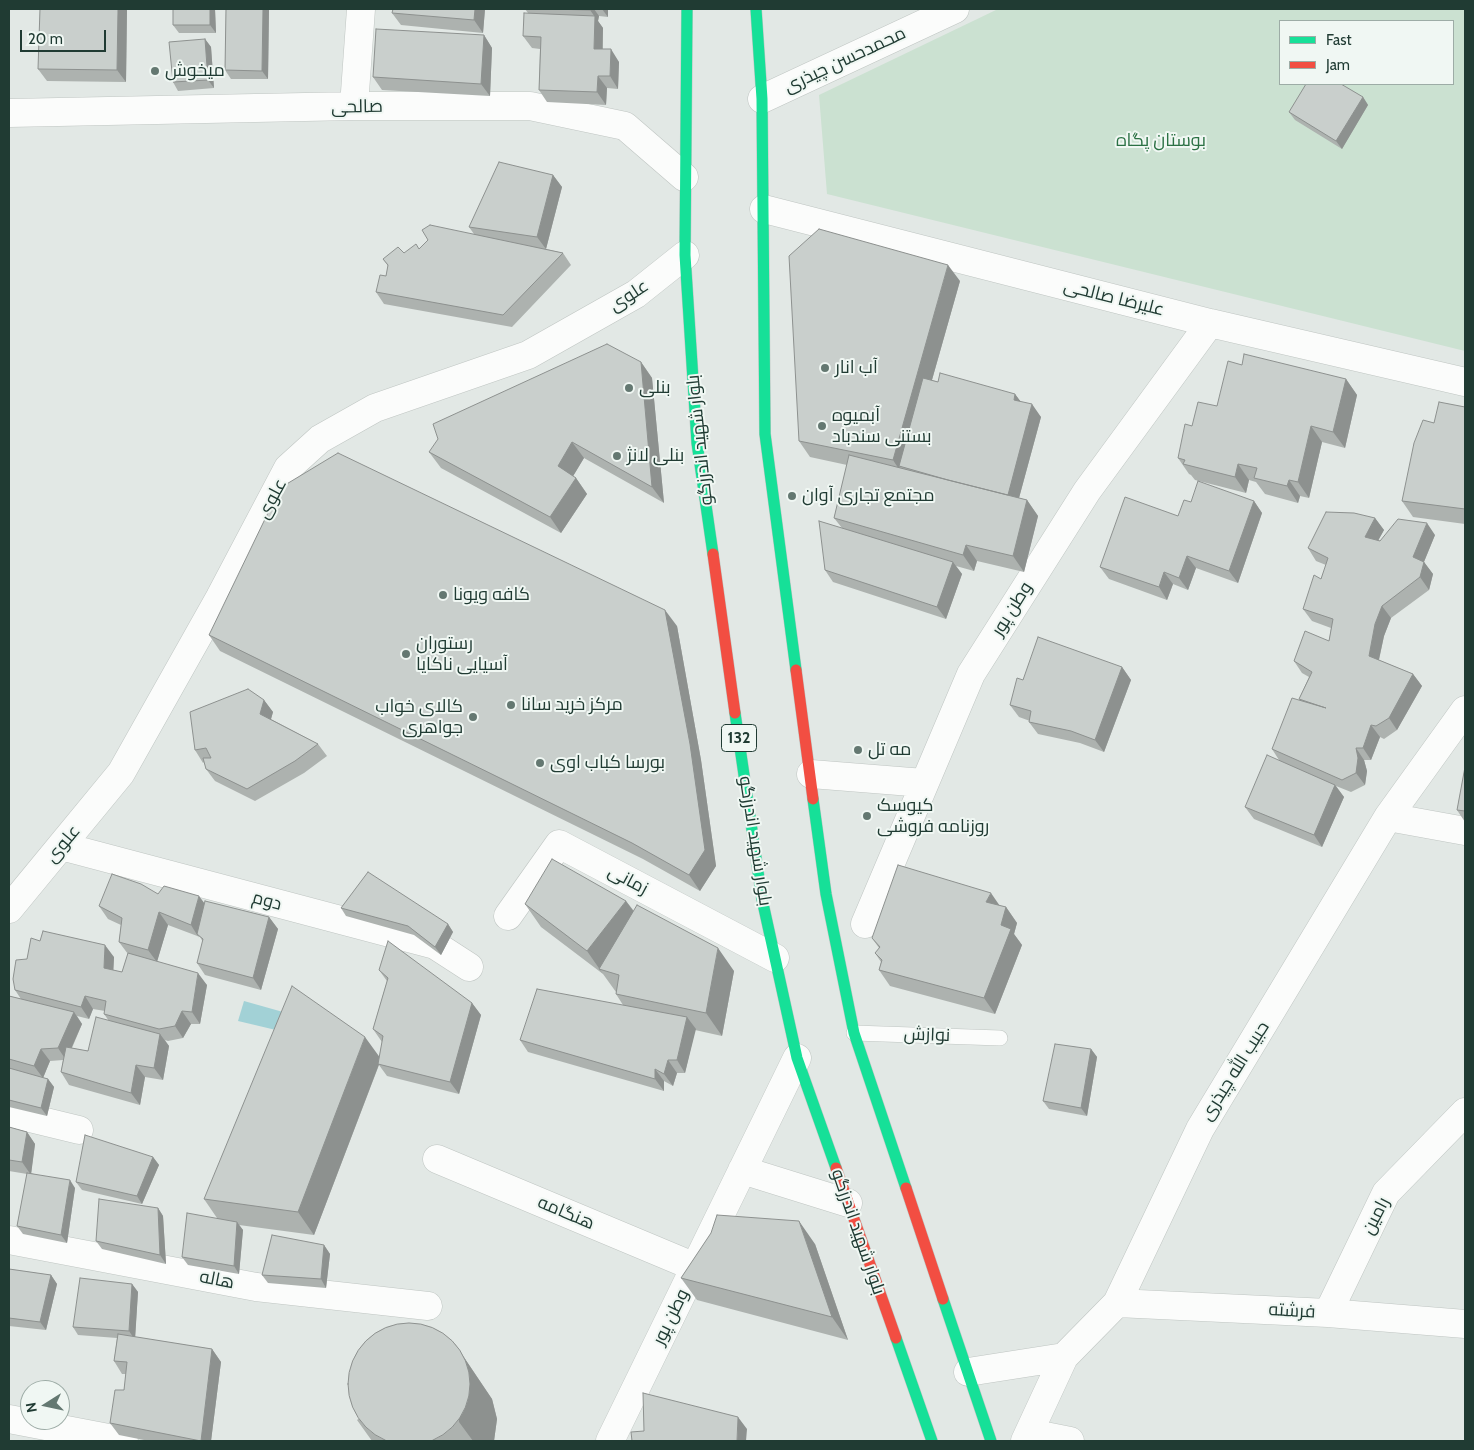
<!DOCTYPE html>
<html>
<head>
<meta charset="utf-8">
<style>
  body { margin:0 }
  #map { position:relative; width:1474px; height:1450px; overflow:hidden; background:#e2e8e5; font-family:Cabin,sans-serif }
  canvas { display:block }
  .frame { position:absolute; inset:0; border:10px solid #203b33; pointer-events:none }
  .legend { position:absolute; left:1279px; top:20px; width:175px; height:65px; box-sizing:border-box; background:#f0f7f3; border:1px solid #9daca6; margin:0; padding:6px 9px; list-style:none; font-size:15px; color:#203b33 }
  .legend li { display:flex; align-items:center; gap:10px; height:25px }
  .legend b { width:25px; border:1px solid #9daca6 }
  .north { position:absolute; left:20px; top:1380px; width:50px; height:50px; box-sizing:border-box; background:#f0f7f3; border:1px solid #9daca6; border-radius:50%; rotate:260deg; font-size:14px; font-weight:700; line-height:20px; text-align:center; color:#203b33 }
  .north::after { content:''; display:block; margin:auto; width:18px; height:22px; background:#647871; clip-path:polygon(50% 0,100% 100%,50% 72%,0 100%) }
  .scale { position:absolute; left:20px; top:30px; width:86px; height:22px; box-sizing:border-box; border:2px solid #203b33; border-top:0; padding-left:6px; font-size:15px; line-height:18px; white-space:nowrap; color:#203b33; -webkit-text-stroke:4px #f0f7f3; paint-order:stroke }
</style>
</head>
<body>
<div id="map">
<canvas width="1474" height="1450"></canvas>
<div class="frame"></div>
<ul class="legend">
<li><b style="height:6px;background:#16e098"></b>Fast</li>
<li><b style="height:6px;background:#f24e42"></b>Jam</li>
</ul>
<div class="north">N</div>
<div class="scale">20 m</div>
</div>
<script>
const ctx = document.querySelector('canvas').getContext('2d');
ctx.lineJoin = 'round';
function fillPath(path, color) { ctx.fillStyle = color; ctx.fill(path, 'evenodd'); }
const shape = rows => new Path2D(rows.map(r => 'M' + r).join(''));
function strokePath(path, color, width, dash) { ctx.strokeStyle = color; ctx.lineWidth = width; ctx.lineCap = dash ? 'butt' : 'round'; ctx.setLineDash(dash || []); ctx.stroke(path); }
function write(font, color, halo, rows, align = 'center') {
  ctx.font = font + ' Cabin,Cairo,sans-serif'; ctx.lineWidth = 4; ctx.setLineDash([]); ctx.textBaseline = 'middle'; ctx.strokeStyle = halo; ctx.fillStyle = color; for (const [text, x, y, turn = 0] of rows) {
    ctx.save(); ctx.translate(x, y); ctx.rotate((+turn || 0) * Math.PI / 180); ctx.textAlign = isNaN(turn) ? turn : align; if (halo) ctx.strokeText(text, 0, 0); ctx.fillText(text, 0, 0); ctx.restore();
  }
}
const green = shape([
  [998,9,1465,9,1465,351,827,194,819,95],
  [1280,21,1453,21,1453,84,1280,84]
]);
const water = shape([
  [244,1001,283,1012,276,1030,238,1021]
]);
const lane = shape([
  [854,1033,1000,1038]
]);
const street = shape([
  [762,99,955,9],
  [354,106,361,9],
  [9,113,354,106,530,106,625,126,684,177],
  [764,209,1210,323,1465,382],
  [811,774,924,783],
  [1388,817,1465,831],
  [61,846,435,945,469,967],
  [9,909,121,773,220,597,288,468,320,439,375,408,528,355,636,294,685,255],
  [508,916,559,844,775,958],
  [865,924,971,674,1087,491,1210,323],
  [9,1113,79,1130],
  [437,1159,695,1267],
  [742,1170,848,1203],
  [9,1240,256,1287,428,1306],
  [1117,1303,1328,1313,1465,1324],
  [1328,1313,1386,1193,1465,1112],
  [968,1372,1064,1357],
  [9,1419,124,1441],
  [1030,1433,1070,1441],
  [610,1441,797,1058],
  [1025,1441,1064,1357,1117,1303,1200,1129,1388,817,1465,710]
]);
const fast = shape([
  [687,9,685,255,697,443,713,554],
  [756,9,762,99,765,434,796,670],
  [735,713,762,899,797,1058,836,1168],
  [813,799,826,894,854,1033,906,1188],
  [943,1299,991,1441],
  [896,1338,932,1441]
]);
const jam = shape([
  [713,554,735,713],
  [796,670,813,799],
  [836,1168,896,1338],
  [906,1188,943,1299]
]);
const wall = shape([
  [127,9,126,82,47,81,38,69],
  [173,9,215,9,216,33,179,33,173,25],
  [226,9,269,9,268,79,231,79,225,70],
  [485,9,483,33,401,25,392,13],
  [525,9,608,9,608,17,599,16,598,21,603,28,603,49,619,62,618,89,607,88,606,105,547,102,539,90,540,49,532,48,523,36,528,13],
  [484,35,492,48,490,96,382,90,373,77],
  [205,39,211,47,214,88,178,91,173,82],
  [1363,97,1368,105,1342,149,1295,120,1289,112],
  [553,175,562,187,546,249,563,253,571,265,512,327,384,304,376,292,386,276,388,266,383,259,474,234,469,227],
  [960,281,932,380,938,382,1015,394,1020,401,1041,417,1019,498,1027,500,1038,516,1024,572,977,561,974,571,956,566,962,574,946,619,833,582,825,570,842,528,834,518,847,465,810,457,799,441],
  [641,362,652,378,664,503,584,458,573,476,576,478,587,494,561,533,441,468,429,452],
  [1242,365,1346,379,1357,395,1345,448,1322,442,1309,498,1300,496,1298,503,1265,494,1256,482,1249,480,1246,493,1195,480,1191,475,1189,474,1178,458,1192,426,1217,406],
  [1465,407,1465,524,1413,517,1402,501,1434,423],
  [1254,501,1262,513,1238,583,1196,568,1188,590,1173,584,1167,600,1109,579,1100,567,1178,516,1191,502],
  [1375,518,1384,530,1378,540,1380,541,1435,535,1424,562,1433,574,1429,590,1391,618,1384,636,1379,660,1413,674,1422,686,1397,730,1384,739,1380,737,1371,760,1364,760,1367,771,1365,785,1351,792,1336,786,1344,797,1322,847,1254,819,1245,807,1279,760,1272,749,1300,700,1299,699,1309,677,1302,673,1294,661,1329,641,1331,628,1312,621,1303,609,1321,579,1326,565,1316,561,1308,548],
  [677,626,701,760,716,866,700,891,643,859,220,651,209,635],
  [1122,667,1131,680,1104,752,1080,743,1038,734,1029,722,1030,721,1019,717,1010,705,1023,680],
  [264,700,273,712,271,719,318,744,327,756,304,773,255,801,215,781,206,769,204,762,203,763,195,750],
  [1465,767,1465,822,1457,810],
  [158,894,269,917,278,929,261,990,205,975,197,963,203,942,200,937,168,925,157,961,207,985,200,1024,191,1024,183,1038,168,1041,165,1040,169,1046,163,1080,145,1077,140,1105,69,1085,61,1072,63,1060,50,1061,43,1078,48,1079,54,1087,47,1116,9,1107,9,996,21,999,15,990,27,959,40,941,114,957,113,970,122,972,128,954,119,942,121,925,108,919,99,906],
  [93,1009,105,1011,104,1014,109,1021,88,1051,72,1048,82,1024,77,1016,89,1019],
  [626,901,634,911,734,971,722,1036,695,1030,685,1073,677,1073,673,1086,664,1081,664,1091,528,1052,520,1040,623,1005,616,994,616,992,603,974,541,927,525,904],
  [1000,906,1006,907,1017,923,1014,934,1022,945,995,1014,890,986,879,970,881,962,875,953,879,948,872,938],
  [341,908,448,924,453,932,441,955,414,935,346,916],
  [379,970,472,1003,481,1015,459,1094,387,1076,379,1065,314,1235,239,1225,243,1230,239,1274,188,1265,182,1257,217,1218,204,1199,379,1057,382,1042,373,1029,387,981],
  [1091,1049,1097,1057,1087,1116,1049,1109,1043,1101],
  [9,1127,27,1132,35,1144,31,1173,75,1188,67,1243,23,1234,17,1226,27,1174,9,1171],
  [153,1157,159,1165,142,1204,82,1190,76,1182],
  [158,1208,163,1216,166,1264,102,1249,96,1241],
  [815,1244,848,1340,697,1300,681,1278],
  [324,1245,330,1254,326,1288,268,1283,262,1275],
  [9,1269,51,1275,57,1284,46,1330,9,1326],
  [132,1284,138,1292,135,1337,212,1349,221,1362,211,1441,149,1441,119,1435,110,1423,124,1390,126,1374,122,1374,114,1361,117,1338,78,1335,73,1327],
  [455,1344,492,1399,497,1419,494,1441,372,1441,357,1420]
]);
const shadedWall = shape([
  [118,9,127,9,126,82,117,70],
  [210,9,215,9,216,33,210,25],
  [263,9,269,9,268,79,262,71],
  [475,9,485,9,483,33,474,20],
  [590,9,594,9,599,16,598,21,603,28,602,61,594,49,595,17,590,10],
  [602,9,608,9,608,17],
  [484,35,492,48,490,96,481,84],
  [205,39,211,47,214,88,208,80],
  [611,49,619,62,618,89,610,76],
  [598,76,607,88,606,105,597,92],
  [1363,97,1368,105,1342,149,1336,141],
  [553,175,562,187,546,249,537,237],
  [948,265,960,281,907,468,899,466,905,475,904,477,893,460],
  [641,362,652,378,664,503,652,487],
  [1346,379,1357,395,1345,448,1333,432],
  [1015,394,1024,406,1014,400],
  [1032,404,1041,417,1016,509,1007,496],
  [1311,426,1322,442,1309,498,1298,482],
  [572,442,584,458,569,483,558,466],
  [1238,464,1249,480,1246,493,1235,477],
  [576,478,587,494,561,533,550,517],
  [1289,480,1300,496,1298,503,1287,486],
  [1027,500,1038,516,1024,572,1013,556],
  [1254,501,1262,513,1238,583,1229,571],
  [1375,518,1384,530,1373,550,1365,537],
  [1427,523,1435,535,1421,569,1413,557],
  [966,545,977,561,974,571,963,555],
  [1187,556,1196,568,1188,590,1179,578],
  [953,562,962,574,946,619,937,607],
  [1424,562,1433,574,1429,590,1420,577],
  [1164,572,1173,584,1167,600,1159,587],
  [1382,606,1391,618,1384,636,1377,668,1369,656,1375,624],
  [665,610,677,626,701,760,716,866,700,891,689,875],
  [1122,667,1131,680,1104,752,1095,740],
  [1413,674,1422,686,1397,730,1389,718],
  [264,700,273,712,269,726,260,714],
  [1371,725,1380,737,1371,760,1363,748],
  [1356,748,1364,760,1367,771,1365,785,1356,773],
  [1335,785,1344,797,1322,847,1314,835],
  [991,893,1002,909,986,902],
  [199,896,208,908,197,934,199,938,191,925],
  [626,901,642,923,599,969,603,974,587,951],
  [1006,907,1017,923,1014,934,1022,945,995,1014,984,998,1001,925],
  [159,912,168,925,157,962,148,950],
  [269,917,278,929,261,990,253,978],
  [448,924,453,932,441,955,435,947],
  [105,945,114,957,113,980,104,968],
  [718,948,734,971,722,1036,706,1013],
  [198,973,207,985,200,1024,192,1012],
  [85,996,93,1009,89,1019,81,1007],
  [472,1003,481,1015,459,1094,450,1082],
  [182,1011,191,1024,183,1038,175,1026],
  [74,1012,82,1024,66,1060,58,1048],
  [687,1017,696,1029,685,1073,677,1060],
  [160,1034,169,1046,163,1080,154,1068],
  [365,1037,381,1059,314,1235,298,1212],
  [41,1049,50,1061,43,1078,34,1066],
  [1091,1049,1097,1057,1087,1116,1081,1108],
  [668,1060,677,1073,673,1086,664,1074],
  [136,1065,145,1077,140,1105,131,1093],
  [655,1069,664,1081,664,1091,655,1079],
  [48,1079,54,1087,47,1116,41,1108],
  [27,1132,35,1144,31,1175,22,1162],
  [153,1157,159,1165,142,1204,137,1196],
  [70,1180,75,1188,67,1243,61,1235],
  [158,1208,163,1216,166,1264,160,1255],
  [799,1221,815,1244,848,1340,832,1317],
  [237,1222,243,1230,239,1274,234,1266],
  [324,1245,330,1254,326,1288,321,1279],
  [51,1275,57,1284,46,1330,40,1322],
  [132,1284,138,1292,135,1340,129,1331],
  [455,1344,492,1399,497,1419,494,1441,473,1441,459,1422],
  [212,1349,221,1362,211,1441,201,1441],
  [738,1417,747,1429,746,1441,737,1441]
]);
const building = shape([
  [40,9,118,9,117,70,38,69,40,9],
  [173,9,210,9,210,25,173,25,173,9],
  [226,9,263,9,262,71,225,70,226,9],
  [393,9,475,9,474,20,392,13,393,9],
  [548,9,590,9,590,10,548,9],
  [524,13,595,16,594,49,611,49,610,76,598,76,597,92,539,90,541,37,523,36,524,13],
  [376,29,484,35,481,84,373,77,376,29],
  [205,39,208,80,173,82,169,42,205,39],
  [1306,84,1341,84,1363,97,1336,141,1289,112,1306,84],
  [499,162,553,175,537,237,469,227,499,162],
  [430,225,563,253,503,315,376,292,380,275,386,276,388,265,383,259,398,247,404,253,416,244,419,249,428,240,422,230,430,225],
  [819,229,948,265,893,460,799,441,789,256,819,229],
  [607,344,641,362,652,487,572,442,558,466,576,478,550,517,429,452,438,439,433,424,607,344],
  [1244,354,1346,379,1333,432,1311,426,1298,482,1289,480,1287,486,1254,478,1257,468,1238,464,1235,477,1183,464,1185,460,1178,458,1185,424,1192,426,1198,402,1217,406,1228,361,1242,365,1244,354],
  [940,373,1015,394,1014,400,1032,404,1008,495,948,480,899,466,923,378,938,382,940,373],
  [1439,402,1465,407,1465,509,1402,501,1414,443,1423,420,1434,423,1439,402],
  [338,453,665,610,690,744,705,850,689,875,632,843,209,635,280,488,338,453],
  [849,455,1027,500,1013,556,966,545,963,555,834,518,849,455],
  [1198,481,1254,501,1229,571,1187,556,1179,578,1164,572,1159,587,1100,567,1125,497,1178,516,1184,500,1191,502,1198,481],
  [1326,512,1354,513,1375,518,1365,537,1380,541,1398,519,1427,523,1413,557,1424,562,1420,577,1382,606,1375,624,1369,656,1413,674,1389,718,1376,726,1371,725,1363,748,1356,748,1358,758,1356,773,1342,780,1272,749,1292,698,1326,708,1299,699,1312,672,1294,661,1305,631,1329,641,1333,619,1303,609,1314,575,1321,579,1328,558,1308,548,1326,512],
  [819,521,953,562,937,607,825,570,819,521],
  [1038,637,1122,667,1095,740,1071,731,1029,722,1031,711,1010,705,1017,678,1023,680,1038,637],
  [248,689,264,700,260,714,318,744,295,761,247,789,206,769,203,758,211,758,206,748,195,750,190,712,248,689],
  [1267,755,1335,785,1314,835,1245,807,1267,755],
  [1465,767,1465,811,1457,810,1465,767],
  [552,859,626,901,587,951,525,904,552,859],
  [898,865,991,893,986,902,1006,907,1001,925,1011,929,984,998,879,970,882,960,875,953,880,947,872,938,898,865],
  [368,872,448,924,435,947,408,926,341,908,368,872],
  [112,874,141,884,158,894,164,886,199,896,191,925,159,912,148,950,119,942,122,918,99,906,112,874],
  [205,901,269,917,253,978,197,963,203,939,197,934,205,901],
  [637,905,718,948,706,1013,616,994,619,975,599,969,637,905],
  [43,931,105,945,104,968,122,972,128,953,198,973,192,1012,182,1011,175,1026,159,1029,104,1014,106,1001,85,996,81,1007,15,990,13,979,16,960,27,959,31,938,40,941,43,931],
  [388,941,472,1003,450,1082,378,1064,383,1036,373,1029,388,978,379,970,388,941],
  [292,986,365,1037,298,1212,204,1199,292,986],
  [537,989,687,1017,677,1060,668,1060,664,1074,655,1069,655,1079,520,1040,537,989],
  [9,996,74,1012,58,1048,41,1049,34,1066,9,1059,9,996],
  [96,1017,160,1034,154,1068,136,1065,131,1093,61,1072,66,1047,88,1051,96,1017],
  [1055,1044,1091,1049,1081,1108,1043,1101,1055,1044],
  [9,1068,48,1079,41,1108,9,1100,9,1068],
  [9,1127,27,1132,22,1162,9,1160,9,1127],
  [85,1135,153,1157,137,1196,76,1182,85,1135],
  [27,1173,70,1180,61,1235,17,1226,27,1173],
  [99,1199,158,1208,160,1255,96,1241,99,1199],
  [187,1213,237,1222,234,1266,182,1257,187,1213],
  [717,1215,799,1221,832,1317,681,1278,711,1233,717,1215],
  [272,1235,324,1245,321,1279,262,1275,272,1235],
  [9,1269,51,1275,40,1322,9,1318,9,1269],
  [80,1278,132,1284,129,1331,73,1327,80,1278],
  '348 1384a61 61 0 1 1 122 0a61 61 0 1 1-122 0Z',
  [118,1334,212,1349,201,1441,110,1423,115,1390,124,1390,127,1362,114,1361,118,1334],
  [643,1393,738,1417,737,1441,632,1441,631,1432,644,1431,643,1393]
]);
const markers = [
  [155,71,5,"#647871"],
  [825,368,5,"#647871"],
  [629,388,5,"#647871"],
  [822,426,5,"#647871"],
  [617,456,5,"#647871"],
  [792,496,5,"#647871"],
  [443,595,5,"#647871"],
  [406,654,5,"#647871"],
  [511,705,5,"#647871"],
  [473,717,5,"#647871"],
  [858,750,5,"#647871"],
  [540,763,5,"#647871"],
  [867,816,5,"#647871"]
];
const shields = [
  [739,738,35]
];
const shieldNames = [
  ["132",739,738]
];
const streetNames = [
  ["محمدحسن چیذری",845,60,-25],
  ["صالحی",357,107,-1],
  ["علوی",629,296,-33],
  ["علیرضا صالحی",1114,298,14],
  ["بلوار شهید اندرزگو",700,440,-96],
  ["علوی",272,499,-62],
  ["وطن پور",1012,609,-58],
  ["بلوار شهید اندرزگو",755,841,81],
  ["علوی",63,844,-50],
  ["زمانی",628,880,28],
  ["دوم",267,901,15],
  ["نوازش",927,1035,2],
  ["حبیب الله چیذری",1235,1071,-58],
  ["هنگامه",566,1213,23],
  ["رامین",1376,1216,-63],
  ["بلوار شهید اندرزگو",858,1232,71],
  ["هاله",217,1280,11],
  ["فرشته",1292,1311,3],
  ["وطن پور",671,1317,-64]
];
const poiNames = [
  ["میخوش",165,71],
  ["آب انار",835,368],
  ["بنلی",639,388],
  ["آبمیوه",832,416],
  ["بستنی سندباد",832,437],
  ["بنلی لانژ",627,456],
  ["مجتمع تجاری آوان",802,496],
  ["کافه ویونا",453,595],
  ["رستوران",416,644],
  ["آسیایی ناکایا",416,665],
  ["مرکز خرید سانا",521,705],
  ["کالای خواب",463,707,"right"],
  ["جواهری",463,728,"right"],
  ["مه تل",868,750],
  ["بورسا کباب اوی",550,763],
  ["کیوسک",877,806],
  ["روزنامه فروشی",877,827]
];
const parkNames = [
  ["بوستان پگاه",1161,141]
];
fillPath(green, '#cbe1d1');
fillPath(water, '#a2d1d6');
strokePath(lane, '#bfc5c2', 16);
strokePath(street, '#bfc5c2', 29);
strokePath(fast, '#bbc5c1', 12);
strokePath(jam, '#bbc5c1', 12);
strokePath(lane, '#fbfcfb', 15);
strokePath(street, '#fbfcfb', 28);
strokePath(fast, '#16e098', 11);
strokePath(jam, '#f24e42', 11);
fillPath(wall, '#adb2af');
fillPath(shadedWall, '#8d918f');
fillPath(building, '#c9cfcc');
strokePath(building, '#8d918f', 1);
for (const [x, y, r, color] of markers) { const dot = new Path2D(); dot.arc(x, y, r, 0, 2 * Math.PI); ctx.fillStyle = color; ctx.fill(dot); strokePath(dot, '#f0f7f3', 2); }
for (const [x, y, w] of shields) { const box = new Path2D(); box.roundRect(x - w / 2, y - 13.5, w, 27, 4); ctx.fillStyle = '#f0f7f3'; ctx.fill(box); strokePath(box, '#203b33', 1); }
write('bold 16px', '#203b33', null, shieldNames);
write('18px', '#203b33', '#f0f7f3', streetNames);
write('18px', '#203b33', '#f0f7f3', poiNames, 'left');
write('18px', '#2b7144', '#f0f7f3', parkNames);
</script>
</body>
</html>
